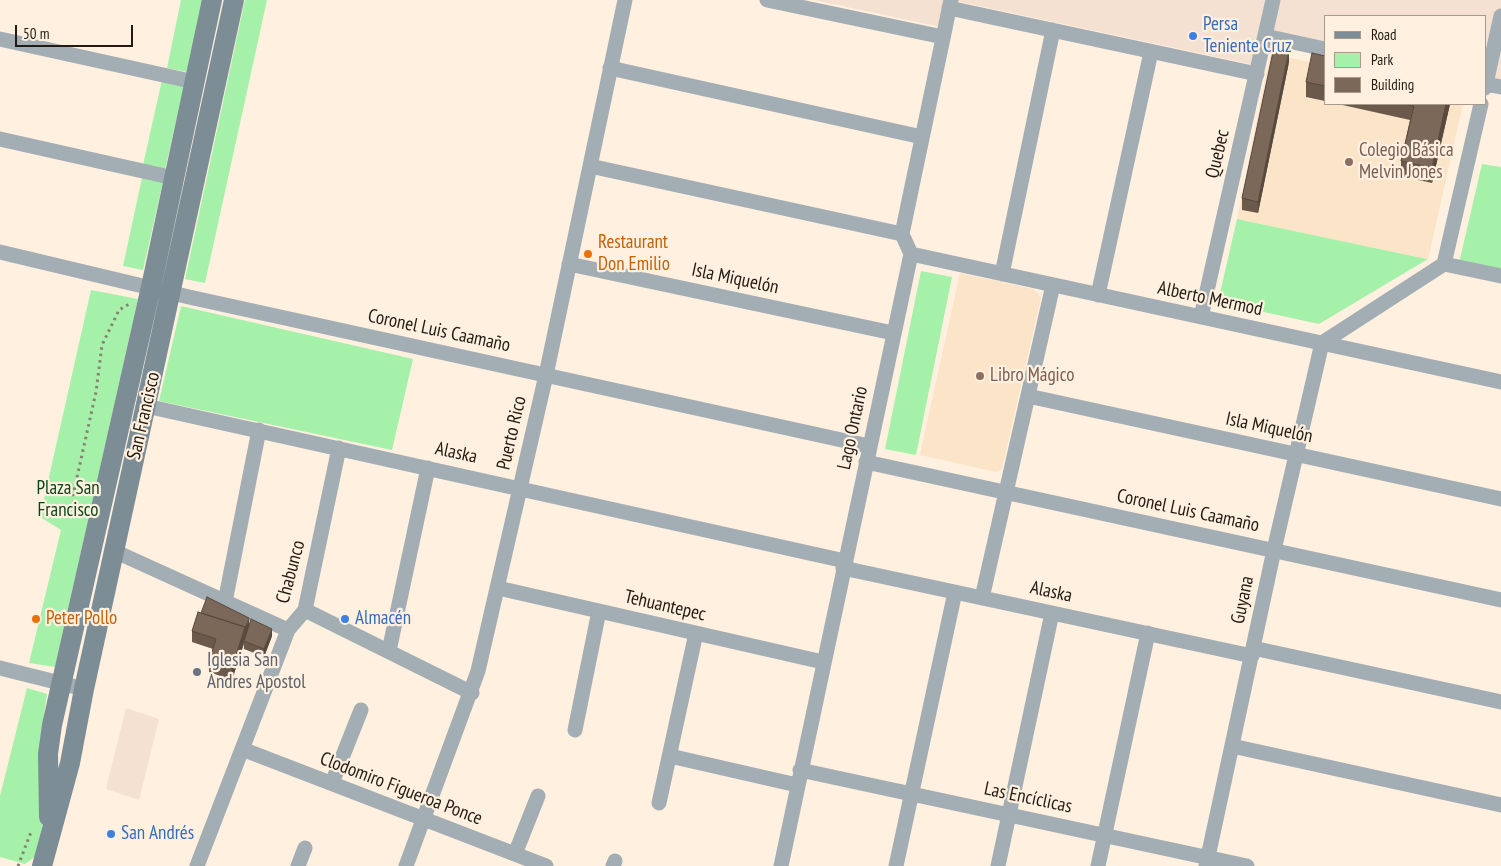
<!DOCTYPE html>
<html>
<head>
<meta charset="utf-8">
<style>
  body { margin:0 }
  #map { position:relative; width:1501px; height:866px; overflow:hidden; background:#fff0df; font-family:"PT Sans Narrow",sans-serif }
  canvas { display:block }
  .legend { position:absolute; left:1324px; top:15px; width:162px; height:90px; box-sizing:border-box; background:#fff0df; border:1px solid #a69b8d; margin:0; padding:6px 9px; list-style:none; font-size:15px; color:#211b13 }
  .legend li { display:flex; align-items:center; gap:10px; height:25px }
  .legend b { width:25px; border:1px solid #a69b8d }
  .scale { position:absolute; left:15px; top:25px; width:118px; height:22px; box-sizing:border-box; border:2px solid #211b13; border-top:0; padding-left:6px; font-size:15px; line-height:18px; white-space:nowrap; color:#211b13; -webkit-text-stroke:4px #fff0df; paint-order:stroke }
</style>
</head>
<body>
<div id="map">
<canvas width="1501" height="866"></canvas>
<ul class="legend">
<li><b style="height:6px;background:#7c8d96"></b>Road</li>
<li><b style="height:14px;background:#a5f1aa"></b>Park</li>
<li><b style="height:14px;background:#7c6858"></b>Building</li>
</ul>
<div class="scale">50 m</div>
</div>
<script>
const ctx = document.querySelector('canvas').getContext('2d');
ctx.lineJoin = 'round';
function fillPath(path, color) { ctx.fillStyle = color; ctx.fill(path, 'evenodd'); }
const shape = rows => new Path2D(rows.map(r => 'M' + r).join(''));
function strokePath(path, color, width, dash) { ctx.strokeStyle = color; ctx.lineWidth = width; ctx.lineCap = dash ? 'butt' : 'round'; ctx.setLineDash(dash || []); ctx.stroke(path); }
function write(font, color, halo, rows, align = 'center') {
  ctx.font = font + ' "PT Sans Narrow",sans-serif'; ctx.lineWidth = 4.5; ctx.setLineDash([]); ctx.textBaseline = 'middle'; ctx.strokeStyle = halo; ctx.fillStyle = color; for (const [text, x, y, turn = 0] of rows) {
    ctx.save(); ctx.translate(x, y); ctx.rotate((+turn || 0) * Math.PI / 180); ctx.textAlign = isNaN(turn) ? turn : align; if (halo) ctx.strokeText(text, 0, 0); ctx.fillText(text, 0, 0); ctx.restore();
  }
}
const commercial = shape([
  [814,0,1501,0,1501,80,1485,77,1485,16,1325,16,1325,43,1264,30,1255,65,956,1,950,29],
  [126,708,159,719,139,800,106,789]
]);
const built = shape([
  [1270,54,1325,65,1325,104,1463,104,1428,259,1237,219],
  [960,273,1033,289,1041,297,1002,469,996,472,920,455]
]);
const green = shape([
  [181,0,203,0,187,72,167,68],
  [245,0,267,0,205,283,185,279],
  [162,80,184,85,165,170,143,165],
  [1482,164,1501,167,1501,272,1459,263],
  [142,178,163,182,143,270,123,266],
  [1237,219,1427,259,1428,259,1319,324,1218,302],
  [921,271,952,277,916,455,885,449],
  [91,290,138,299,55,667,29,663,61,530,40,517],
  [181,306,413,359,392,450,159,401],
  [27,688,47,694,42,728,42,827,36,856,25,864,0,857,0,796]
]);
const path = shape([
  [82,513,75,505,73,495,96,392,102,345,119,310,129,304],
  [18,866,31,832]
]);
const street = shape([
  [767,0,943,37],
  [949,8,1257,74],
  [1265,36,1325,49],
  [0,39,195,82],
  [610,68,922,137],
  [1485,84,1501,87],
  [1485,88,1501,16],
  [0,139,174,178],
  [590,166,902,234],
  [0,252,189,297,869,446],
  [911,254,1501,382],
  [569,264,893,333],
  [1444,264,1501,276],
  [1002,274,1053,30],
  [1098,295,1151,52],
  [1201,317,1273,0],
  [1028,396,1501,499],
  [146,406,845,561],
  [866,462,1501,600],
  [114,551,288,630],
  [843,568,1252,656],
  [498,588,823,662],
  [982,598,1053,285],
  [225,602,259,430],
  [305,610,472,693],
  [1253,648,1501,702],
  [389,651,428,468],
  [0,668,84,689],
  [575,730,599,611],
  [1232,746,1501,805],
  [242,749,546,866],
  [670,756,797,785],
  [800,770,1247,866],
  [332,783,361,710],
  [659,803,696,633],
  [515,854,538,796],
  [197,866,288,630,305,610,339,448],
  [298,866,305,848],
  [406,866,478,671,546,375,625,0],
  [613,866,615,861],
  [781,866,911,254,902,234,951,0],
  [896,866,955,592],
  [998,866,1052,613],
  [1098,866,1148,633],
  [1206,866,1274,550,1322,343,1444,264,1481,104]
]);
const secondary = shape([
  [49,817,48,754,52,725,151,287,212,0],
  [42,866,70,763,84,689,234,0]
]);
const wall = shape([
  [1325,56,1325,101,1306,97,1306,82],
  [1289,62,1258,213,1242,210,1242,198],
  [1338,104,1450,104,1432,183,1401,176,1401,161,1410,120],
  [249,624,272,636,264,657,244,649,244,644,232,680,209,672,209,661,213,649,192,642,192,631]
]);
const shadedWall = shape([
  [1289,50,1289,62,1258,213,1258,202],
  [1446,104,1450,104,1432,183,1432,168],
  [249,618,249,625,232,680,232,668],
  [272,629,272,636,264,657,264,649]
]);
const building = shape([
  [1274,47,1289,50,1258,202,1242,198,1274,47],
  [1312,53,1325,56,1325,86,1306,82,1312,53],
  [1404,104,1446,104,1432,168,1401,161,1414,106,1404,104],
  [207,597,249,618,245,629,245,627,201,613,207,597],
  [198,612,245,627,232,668,209,661,216,639,192,631,198,612],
  [251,619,272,629,264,649,244,641,251,619]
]);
const markers = [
  [1193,36,5,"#3f7fe0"],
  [1349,162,5,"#8d6e63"],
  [588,254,5,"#e8710a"],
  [980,376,5,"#8d6e63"],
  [36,619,5,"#e8710a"],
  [345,619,5,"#3f7fe0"],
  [197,672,5,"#6b7280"],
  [111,834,5,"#3f7fe0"]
];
const shopNames = [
  ["Persa",1203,25],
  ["Teniente Cruz",1203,47],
  ["Almacén",355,619],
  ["San Andrés",121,834]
];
const educationNames = [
  ["Colegio Básica",1359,151],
  ["Melvin Jones",1359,173],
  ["Libro Mágico",990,376]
];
const streetNames = [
  ["Quebec",1218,154,-77],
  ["Isla Miquelón",735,279,12],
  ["Alberto Mermod",1210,299,12],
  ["Coronel Luis Caamaño",439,331,12],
  ["San Francisco",144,416,-77],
  ["Lago Ontario",853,428,-78],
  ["Isla Miquelón",1269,428,12],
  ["Puerto Rico",512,433,-77],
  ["Alaska",456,453,12],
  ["Coronel Luis Caamaño",1188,511,12],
  ["Chabunco",291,572,-75],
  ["Alaska",1051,592,12],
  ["Guyana",1243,600,-78],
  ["Tehuantepec",665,606,13],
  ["Clodomiro Figueroa Ponce",401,789,21],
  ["Las Encíclicas",1028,798,12]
];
const foodNames = [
  ["Restaurant",598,243],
  ["Don Emilio",598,265],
  ["Peter Pollo",46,619]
];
const parkNames = [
  ["Plaza San",68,489],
  ["Francisco",68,511]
];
const worshipNames = [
  ["Iglesia San",207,661],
  ["Andres Apostol",207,683]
];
fillPath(commercial, '#f4e1d1');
fillPath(built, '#fbe4c8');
fillPath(green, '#a5f1aa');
strokePath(path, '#8a8073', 3, [2.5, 4]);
strokePath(street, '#a3aeb4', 15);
strokePath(secondary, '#7c8d96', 20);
fillPath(wall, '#6b594c');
fillPath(shadedWall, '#57493e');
fillPath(building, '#7c6858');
strokePath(building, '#57493e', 1);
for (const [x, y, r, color] of markers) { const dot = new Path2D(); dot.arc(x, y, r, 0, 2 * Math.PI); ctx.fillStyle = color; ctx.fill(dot); strokePath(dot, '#fff0df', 2); }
write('19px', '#366cbe', '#fff0df', shopNames, 'left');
write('19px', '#785e54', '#fff0df', educationNames, 'left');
write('19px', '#211b13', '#fff0df', streetNames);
write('19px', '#c56008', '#fff0df', foodNames, 'left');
write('19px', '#0b4517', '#fff0df', parkNames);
write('19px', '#5b616d', '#fff0df', worshipNames, 'left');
</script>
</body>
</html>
